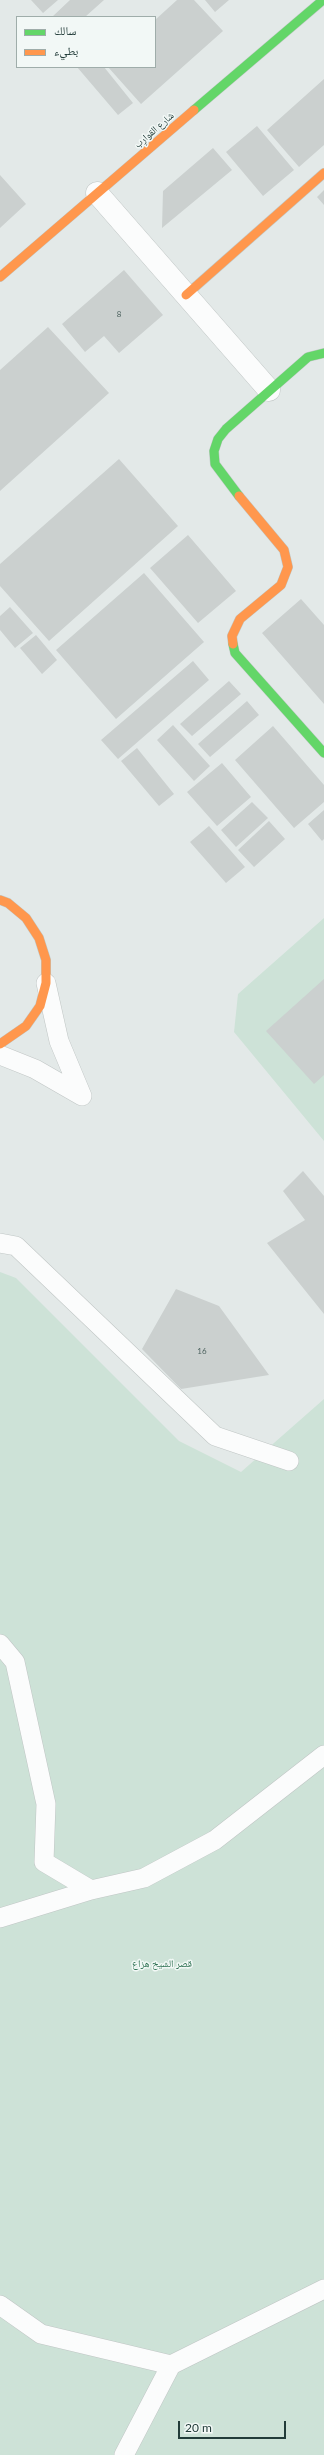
<!DOCTYPE html>
<html>
<head>
<meta charset="utf-8">
<style>
  body { margin:0 }
  #map { position:relative; width:324px; height:2455px; overflow:hidden; background:#e3e9e8; font-family:Lato,"Noto Naskh Arabic",sans-serif }
  canvas { display:block }
  .legend { position:absolute; left:16px; top:16px; width:140px; height:52px; box-sizing:border-box; background:#f2f8f6; border:1px solid #9fadaa; margin:0; padding:5px 7px; list-style:none; font-size:12px; color:#223c39 }
  .legend li { display:flex; align-items:center; gap:8px; height:20px }
  .legend b { width:20px; border:1px solid #9fadaa }
  .scale { position:absolute; left:178px; top:2421px; width:108px; height:18px; box-sizing:border-box; border:2px solid #223c39; border-top:0; padding-left:5px; font-size:12px; line-height:14px; white-space:nowrap; color:#223c39; -webkit-text-stroke:3px #f2f8f6; paint-order:stroke }
</style>
</head>
<body>
<div id="map">
<canvas width="324" height="2455"></canvas>
<ul class="legend">
<li><b style="height:5px;background:#63d668"></b>سالك</li>
<li><b style="height:5px;background:#ff974d"></b>بطيء</li>
</ul>
<div class="scale">20 m</div>
</div>
<script>
const ctx = document.querySelector('canvas').getContext('2d');
ctx.lineJoin = 'round';
function fillPath(path, color) { ctx.fillStyle = color; ctx.fill(path, 'evenodd'); }
const shape = rows => new Path2D(rows.map(r => 'M' + r).join(''));
function strokePath(path, color, width, dash) { ctx.strokeStyle = color; ctx.lineWidth = width; ctx.lineCap = dash ? 'butt' : 'round'; ctx.setLineDash(dash || []); ctx.stroke(path); }
function write(font, color, halo, rows, align = 'center') {
  ctx.font = font + ' Lato,"Noto Naskh Arabic",sans-serif'; ctx.lineWidth = 3; ctx.setLineDash([]); ctx.textBaseline = 'middle'; ctx.strokeStyle = halo; ctx.fillStyle = color; for (const [text, x, y, turn = 0] of rows) {
    ctx.save(); ctx.translate(x, y); ctx.rotate((+turn || 0) * Math.PI / 180); ctx.textAlign = isNaN(turn) ? turn : align; if (halo) ctx.strokeText(text, 0, 0); ctx.fillText(text, 0, 0); ctx.restore();
  }
}
const green = shape([
  [324,918,324,1141,234,1032,238,994],
  [0,1272,16,1278,179,1441,241,1472,324,1399,324,2455,0,2455]
]);
const building = shape([
  [31,0,58,0,43,13],
  [70,0,104,0,85,17,52,17],
  [177,0,194,0,223,31,141,104,108,67,155,67,155,20],
  [205,0,229,0,215,12],
  [77,67,104,67,133,103,118,115],
  [324,79,324,145,299,167,267,130],
  [257,126,294,170,263,196,226,152],
  [213,148,232,170,162,228,163,191],
  [0,175,26,204,0,228],
  [324,190,324,205,317,197],
  [124,270,163,315,119,353,104,336,85,352,62,324],
  [48,327,109,393,0,491,0,370],
  [119,459,178,526,49,641,0,586,0,564],
  [188,535,236,591,198,623,150,568],
  [144,573,204,642,116,719,56,650],
  [301,599,324,625,324,704,262,633],
  [10,607,33,633,15,648,0,630,0,616],
  [36,635,57,660,42,674,20,648],
  [193,661,209,680,118,759,101,740],
  [229,681,241,694,192,736,180,724],
  [247,701,259,715,210,757,198,744],
  [173,725,210,766,194,781,157,740],
  [273,726,324,785,324,802,294,828,235,760],
  [137,748,174,794,159,806,121,761],
  [222,763,251,797,217,826,187,792],
  [252,802,268,818,236,847,221,830],
  [324,810,324,839,322,841,308,824],
  [269,821,285,839,254,867,238,850],
  [209,826,245,867,226,883,190,842],
  [324,979,324,1075,314,1084,266,1031],
  [303,1171,324,1196,324,1314,267,1243,305,1220,283,1191],
  [176,1289,219,1306,269,1375,181,1389,142,1349]
]);
const lane = shape([
  [46,983,59,1041,82,1096],
  [0,1055,35,1069,82,1096],
  [0,1243,16,1246,215,1436,289,1461],
  [0,1644,15,1662,46,1804,44,1862,91,1890],
  [0,1918,91,1890,144,1878,215,1840,324,1755],
  [0,2305,41,2334,171,2365,324,2289],
  [124,2455,171,2365]
]);
const street = shape([
  [97,193,269,390]
]);
const fast = shape([
  [194,110,323,0],
  [239,496,215,464,214,451,218,439,226,429,308,357,324,353],
  [233,644,235,653,324,753]
]);
const slow = shape([
  [0,277,194,110],
  [186,295,324,173],
  [233,644,232,636,240,619,281,585,288,567,284,550,239,496],
  [0,900,8,903,26,918,39,938,46,960,46,983,40,1006,26,1026,0,1044]
]);
const numberNames = [
  ["8",119,314],
  ["16",202,1351]
];
const streetNames = [
  ["شارع القوارِب",154,130,-41]
];
const parkNames = [
  ["قصر الشيخ هزاع",162,1964]
];
fillPath(green, '#cde2d7');
fillPath(building, '#cbd0cf');
strokePath(lane, '#c0c6c5', 20);
strokePath(street, '#c0c6c5', 23);
strokePath(fast, '#bfc7c5', 10);
strokePath(slow, '#bfc7c5', 10);
strokePath(lane, '#fbfcfc', 19);
strokePath(street, '#fbfcfc', 22);
strokePath(fast, '#63d668', 9);
strokePath(slow, '#ff974d', 9);
write('8px', '#4d625f', null, numberNames);
write('10px', '#223c39', '#f2f8f6', streetNames);
write('10px', '#2e7152', '#f2f8f6', parkNames);
</script>
</body>
</html>
